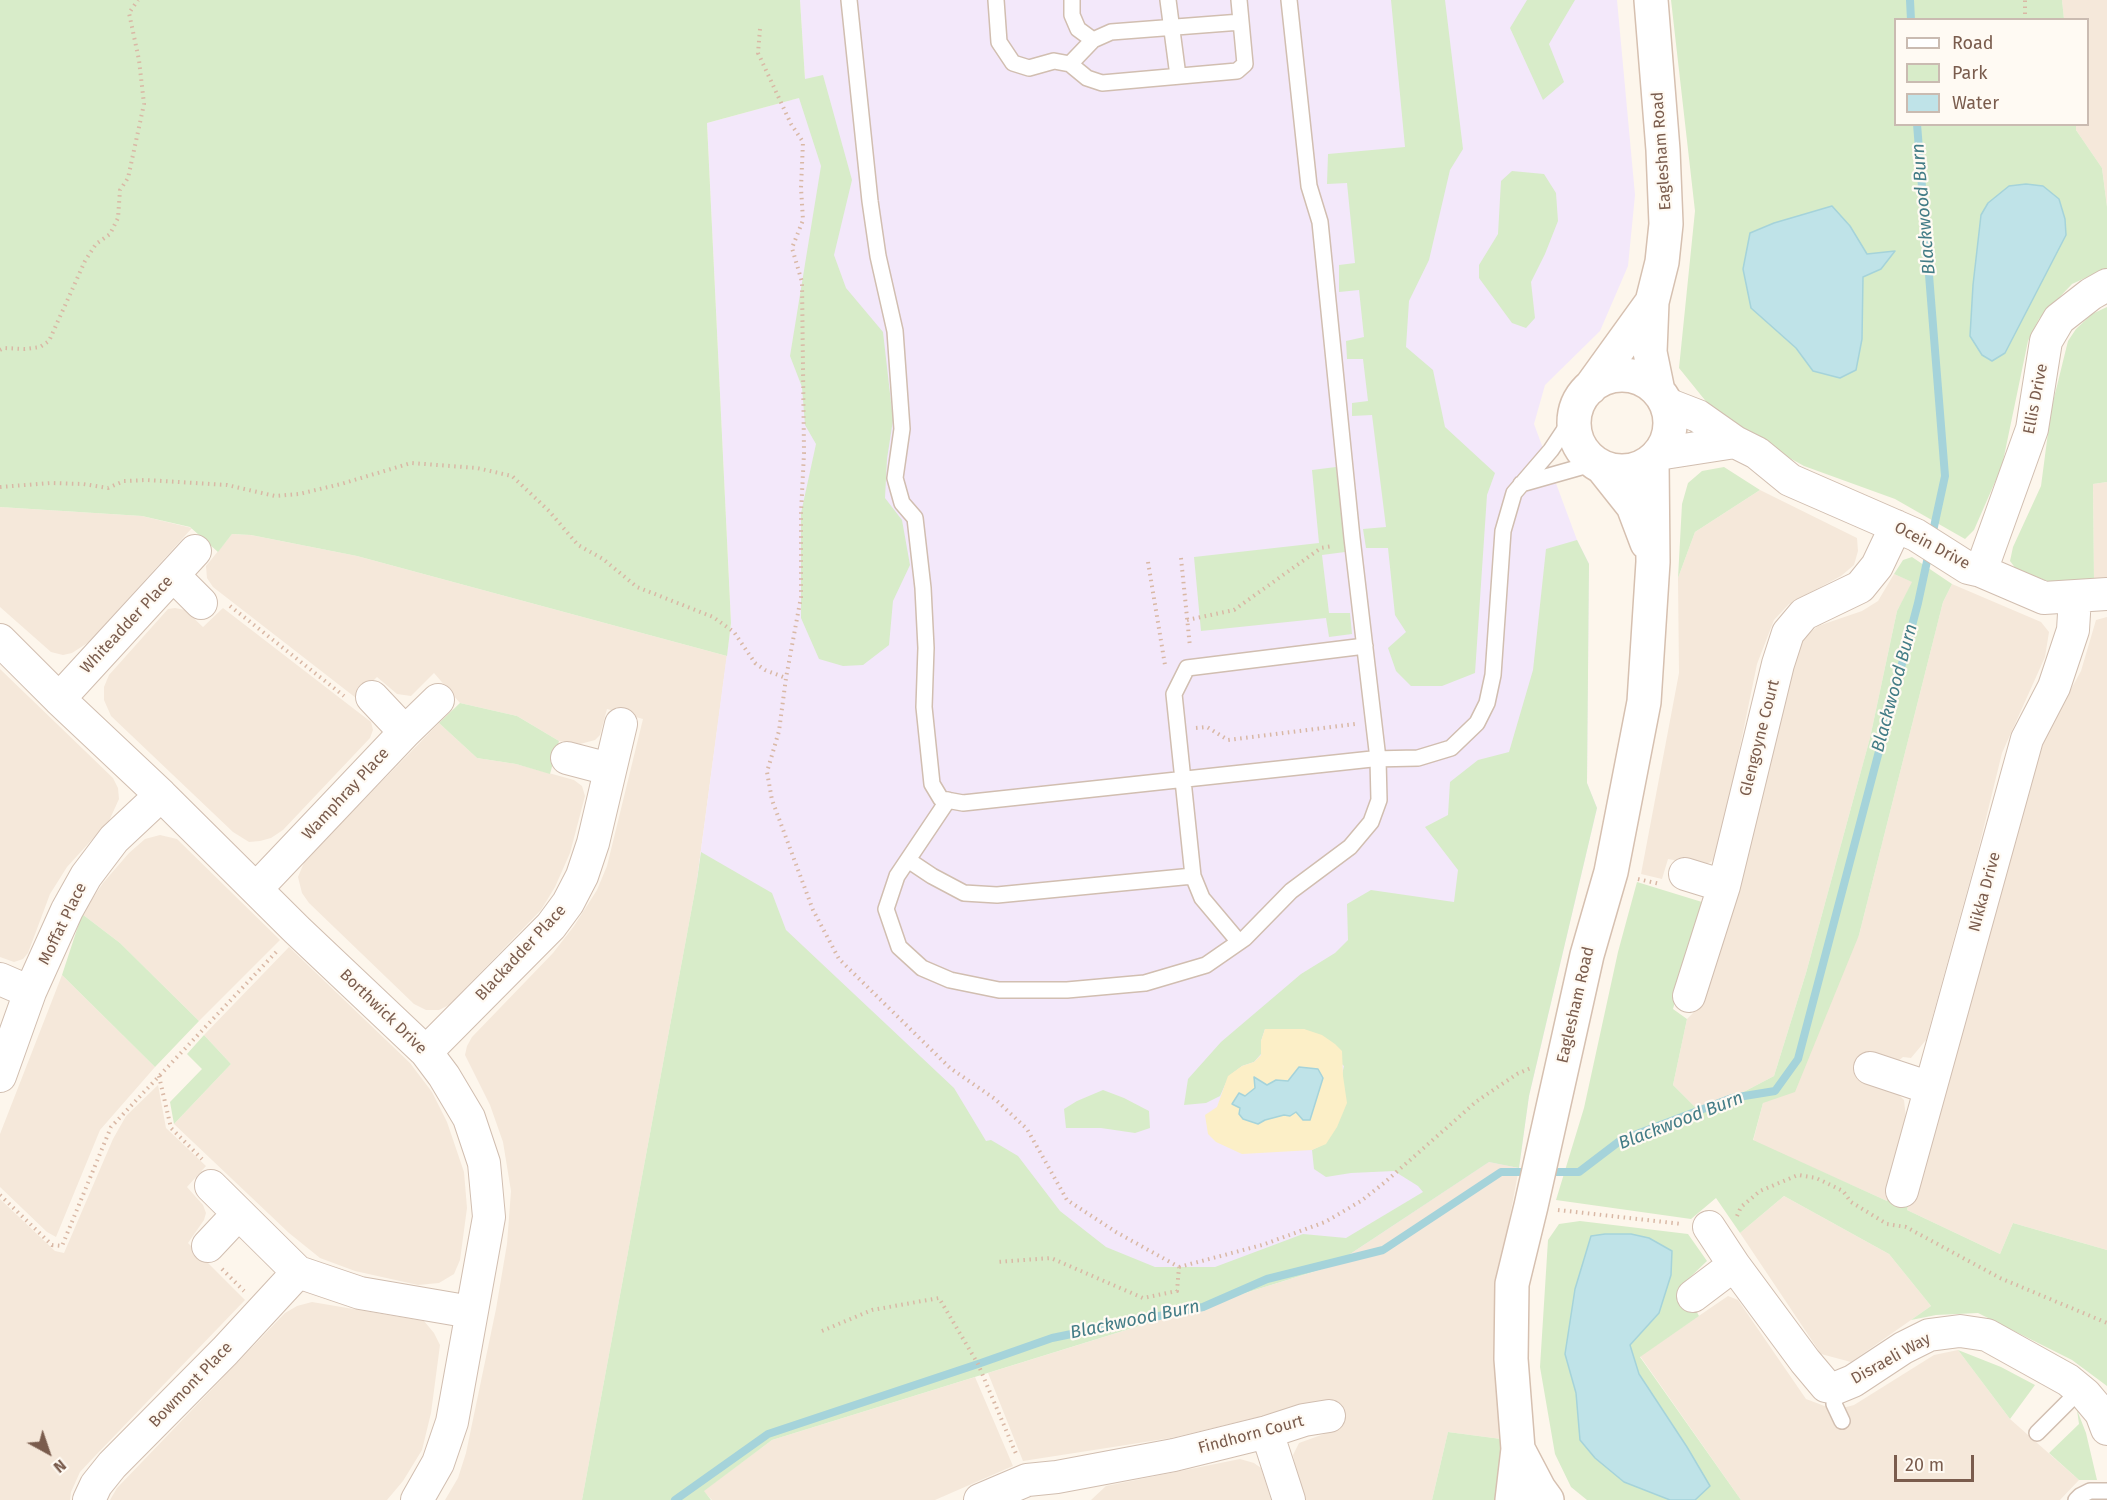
<!DOCTYPE html>
<html>
<head>
<meta charset="utf-8">
<style>
  body { margin:0 }
  #map { position:relative; width:2107px; height:1500px; overflow:hidden; background:#fdf6ec; font-family:"Fira Sans",sans-serif }
  canvas { display:block }
  .legend { position:absolute; left:1894px; top:18px; width:195px; height:108px; box-sizing:border-box; background:#fffaf3; border:2px solid #cabbb1; margin:0; padding:8px 10px; list-style:none; font-size:18px; color:#7a5c4d }
  .legend li { display:flex; align-items:center; gap:12px; height:30px }
  .legend b { width:30px; border:2px solid #cabbb1 }
  .north { position:absolute; left:18px; top:1422px; width:60px; height:60px; -webkit-text-stroke:4px #fffaf3; paint-order:stroke; rotate:140deg; font-size:16px; font-weight:700; line-height:24px; text-align:center; color:#7a5c4d }
  .north::after { content:''; display:block; margin:auto; width:21px; height:27px; background:#7a5c4d; clip-path:polygon(50% 0,100% 100%,50% 72%,0 100%) }
  .scale { position:absolute; left:1894px; top:1455px; width:80px; height:27px; box-sizing:border-box; border:3px solid #7a5c4d; border-top:0; padding-left:8px; font-size:18px; line-height:21px; white-space:nowrap; color:#7a5c4d; -webkit-text-stroke:4px #fffaf3; paint-order:stroke }
</style>
</head>
<body>
<div id="map">
<canvas width="2107" height="1500"></canvas>
<ul class="legend">
<li><b style="height:8px;background:#fff"></b>Road</li>
<li><b style="height:16px;background:#d8ecc9"></b>Park</li>
<li><b style="height:16px;background:#bfe3e8"></b>Water</li>
</ul>
<div class="north">N</div>
<div class="scale">20 m</div>
</div>
<script>
const ctx = document.querySelector('canvas').getContext('2d');
ctx.lineJoin = 'round';
function fillPath(path, color) { ctx.fillStyle = color; ctx.fill(path, 'evenodd'); }
const shape = rows => new Path2D(rows.map(r => 'M' + r).join(''));
function strokePath(path, color, width, dash) { ctx.strokeStyle = color; ctx.lineWidth = width; ctx.lineCap = dash ? 'butt' : 'round'; ctx.setLineDash(dash || []); ctx.stroke(path); }
function write(font, color, halo, rows, align = 'center') {
  ctx.font = font + ' "Fira Sans",sans-serif'; ctx.lineWidth = 4.5; ctx.setLineDash([]); ctx.textBaseline = 'middle'; ctx.strokeStyle = halo; ctx.fillStyle = color; for (const [text, x, y, turn = 0] of rows) {
    ctx.save(); ctx.translate(x, y); ctx.rotate((+turn || 0) * Math.PI / 180); ctx.textAlign = isNaN(turn) ? turn : align; if (halo) ctx.strokeText(text, 0, 0); ctx.fillText(text, 0, 0); ctx.restore();
  }
}
const residential = shape([
  [2062,0,2107,0,2107,207,2102,168,2076,130,2076,125,2088,124,2088,20,2064,19],
  [2107,482,2107,579,2094,582,2093,484],
  [1760,490,1857,538,1858,551,1854,565,1841,576,1789,604,1774,620,1757,664,1718,854,1711,862,1703,865,1668,859,1662,879,1641,874,1679,673,1678,578,1695,532],
  [0,507,142,516,192,528,89,642,72,653,63,655,51,652,0,607],
  [232,534,251,535,357,556,727,656,697,880,582,1500,445,1500,458,1478,466,1453,496,1309,507,1244,511,1191,503,1142,490,1105,465,1055,467,1046,472,1037,553,953,574,926,597,890,607,866,643,719,607,709,600,735,595,740,580,744,559,741,517,716,460,703,434,673,411,696,397,694,377,677,356,698,213,587,207,578,206,566],
  [1894,574,1913,582,1897,611,1870,738,1806,973,1774,1076,1732,1098,1699,1111,1673,1085,1687,1019,1695,1011,1747,844,1800,641,1818,626,1862,611,1878,601],
  [1952,584,2041,622,2049,632,2045,657,2002,753,1977,855,1926,1040,1911,1058,1903,1057,1896,1063,1894,1090,1904,1100,1906,1118,1887,1201,1753,1141,1763,1103,1859,935,1943,602],
  [175,608,185,610,203,627,223,608,371,722,373,730,370,738,283,830,271,838,260,841,249,842,233,832,111,716,104,700,104,687,109,675,168,609],
  [2107,617,2107,1250,2013,1223,2000,1254,1907,1210,2039,747,2081,671,2096,620],
  [0,669,113,778,118,788,119,799,109,821,67,867,50,894,28,953,23,959,14,962,0,957],
  [439,723,477,758,516,764,574,780,582,786,585,796,570,853,555,887,541,910,449,1005,439,1010,426,1010,414,1004,309,903,302,893,298,877,305,860],
  [160,835,177,839,280,940,199,1021,120,943,82,914,103,883,129,853,145,839],
  [289,947,410,1063,432,1092,447,1122,464,1172,467,1208,460,1260,454,1274,439,1283,418,1285,355,1271,320,1258,289,1233,174,1124,231,1064,204,1035],
  [62,975,155,1067,100,1130,56,1237,47,1232,0,1187,0,1134],
  [158,1085,166,1128,206,1166,187,1187,203,1205,206,1213,204,1220,188,1243,245,1300,95,1456,80,1472,71,1492,70,1500,0,1500,0,1199,55,1251,64,1253,113,1139,126,1116],
  [1489,1161,1519,1168,1496,1291,1501,1439,1448,1432,1432,1500,1302,1500,1293,1455,1299,1443,1338,1429,1339,1402,1267,1415,1171,1438,1023,1461,988,1373,1332,1266],
  [1784,1196,1889,1254,1931,1306,1851,1362,1821,1354,1740,1233],
  [1728,1296,1738,1300,1806,1399,1835,1410,1854,1405,1934,1355,1958,1350,2010,1419,2079,1480,2060,1500,1741,1500,1640,1356],
  [312,1302,424,1321,434,1333,440,1345,431,1413,422,1450,403,1481,387,1500,110,1500,117,1488,285,1313,297,1306],
  [975,1377,1013,1466,935,1500,712,1500,703,1491,772,1440],
  [1240,1459,1254,1463,1261,1468,1271,1500,1091,1500,1106,1486]
]);
const education = shape([
  [800,0,1617,0,1635,195,1628,266,1600,331,1545,385,1534,424,1577,540,1589,564,1587,783,1597,808,1529,1096,1519,1168,1489,1162,1332,1266,1080,1344,697,880,731,623,707,123,806,96]
]);
const green = shape([
  [0,0,800,0,805,79,823,75,852,180,834,255,846,288,883,332,893,420,887,459,885,498,902,520,910,565,893,601,889,645,863,665,843,666,819,659,801,618,801,513,816,444,805,425,802,387,790,356,821,166,799,98,707,123,731,623,727,656,357,556,251,535,232,534,218,552,190,527,142,516,0,507],
  [1391,0,1445,0,1463,149,1450,170,1429,260,1409,301,1406,347,1433,370,1445,427,1495,473,1487,495,1475,673,1442,686,1411,686,1396,671,1388,648,1406,632,1395,615,1388,548,1366,548,1363,529,1386,527,1372,415,1352,416,1352,403,1368,401,1363,359,1347,359,1346,341,1364,337,1359,290,1339,292,1339,265,1355,263,1347,183,1327,184,1328,154,1405,147],
  [1527,0,1575,0,1549,44,1564,82,1543,100,1510,28],
  [1671,0,2062,0,2064,19,1896,20,1896,124,2076,125,2076,130,2102,168,2107,207,2107,268,2072,284,2039,319,2028,341,2002,466,1974,530,1965,539,1895,499,1804,466,1721,420,1679,368,1695,211],
  [1512,171,1544,174,1556,193,1558,221,1545,254,1531,282,1535,318,1526,328,1512,323,1479,278,1479,265,1498,234,1501,181],
  [2107,307,2107,482,2093,484,2094,582,2050,582,2016,569,2010,561,2013,547,2041,486,2051,410,2068,341,2076,329,2092,314],
  [1336,467,1345,552,1322,555,1329,613,1350,613,1352,634,1329,637,1326,618,1201,631,1194,557,1319,543,1312,470],
  [1724,467,1760,490,1695,532,1678,578,1682,504,1688,483,1702,471],
  [1577,540,1589,564,1587,783,1597,808,1529,1096,1519,1168,1489,1162,1332,1266,772,1440,704,1491,711,1500,582,1500,697,880,701,852,772,893,786,930,954,1088,986,1141,991,1140,1018,1156,1060,1211,1106,1247,1155,1267,1215,1267,1303,1234,1346,1238,1423,1192,1418,1186,1394,1171,1351,1173,1326,1177,1314,1169,1312,1150,1326,1143,1344,1066,1304,1029,1265,1029,1261,1041,1261,1054,1254,1062,1242,1066,1229,1076,1220,1096,1206,1103,1184,1105,1188,1079,1221,1042,1301,974,1335,953,1348,940,1347,904,1371,890,1454,902,1458,870,1425,827,1448,815,1450,782,1478,760,1509,752,1533,670,1546,549],
  [1912,557,1952,584,1943,602,1859,935,1795,1092,1763,1103,1753,1140,1887,1201,1888,1196,1909,1202,1907,1210,2000,1254,2013,1223,2107,1250,2107,1386,2072,1360,1978,1313,1936,1315,1911,1320,1931,1306,1889,1254,1784,1196,1740,1233,1716,1198,1691,1219,1556,1200,1584,1108,1618,952,1637,882,1702,902,1673,1009,1687,1019,1673,1085,1699,1111,1732,1098,1774,1076,1806,973,1870,738,1897,611,1912,582,1894,574,1903,560],
  [460,703,517,716,559,741,550,774,516,764,477,758,439,723],
  [82,914,120,943,199,1021,155,1067,62,975],
  [204,1035,231,1064,174,1124,170,1102,202,1069,187,1054],
  [1103,1090,1124,1098,1149,1111,1150,1128,1135,1133,1101,1128,1066,1128,1064,1109,1077,1101],
  [1580,1221,1688,1234,1707,1261,1682,1285,1699,1316,1640,1357,1741,1500,1695,1500,1709,1486,1687,1447,1639,1374,1630,1345,1659,1313,1565,1354,1576,1393,1580,1440,1624,1482,1670,1500,1587,1500,1571,1487,1555,1454,1540,1367,1548,1240,1559,1224],
  [1958,1350,2001,1367,2035,1385,2010,1419],
  [2077,1410,2086,1433,2097,1480,2079,1480,2049,1453,2079,1424],
  [1448,1432,1501,1439,1502,1471,1499,1500,1432,1500]
]);
const sand = shape([
  [1265,1029,1304,1029,1322,1035,1335,1044,1342,1051,1343,1076,1347,1103,1337,1127,1326,1144,1312,1150,1242,1154,1216,1142,1208,1134,1205,1115,1217,1107,1228,1076,1242,1066,1254,1062,1261,1055,1261,1041]
]);
const water = shape([
  [2026,184,2043,186,2059,199,2065,219,2066,235,2005,353,1992,361,1982,355,1970,336,1973,285,1981,215,1988,203,2009,186,2026,184],
  [1832,206,1850,226,1867,254,1895,251,1881,269,1863,277,1862,339,1856,370,1840,378,1813,371,1796,348,1751,308,1743,269,1750,233,1774,223,1832,206],
  [1299,1067,1318,1069,1323,1078,1310,1120,1303,1120,1296,1112,1290,1116,1284,1115,1265,1120,1258,1124,1243,1119,1239,1114,1240,1108,1232,1104,1239,1093,1245,1096,1255,1088,1254,1077,1267,1085,1276,1080,1288,1081,1299,1067],
  [1605,1234,1631,1234,1649,1238,1672,1251,1671,1275,1659,1313,1630,1345,1639,1374,1687,1447,1710,1486,1695,1500,1670,1500,1624,1482,1595,1458,1580,1440,1576,1393,1565,1354,1575,1289,1591,1236,1605,1234]
]);
const stream = shape([
  [1910,0,1911,20],
  [1917,124,1945,476,1932,536],
  [1545,1172,1579,1172,1621,1140,1732,1098,1775,1091,1798,1059,1918,603,1929,552],
  [675,1500,768,1434,978,1364,1052,1338,1203,1307,1267,1279,1383,1250,1501,1172,1532,1172]
]);
const path = shape([
  [2025,20,2025,0],
  [760,29,758,53,791,124,803,142,801,188,803,220,792,248,802,282,804,453,801,513,801,597,786,678,779,731,767,772,772,800,813,910,839,959,950,1068,995,1099,1027,1129,1067,1200,1116,1232,1179,1267,1177,1291,1143,1298,1051,1258,997,1262],
  [0,350,4,348,25,349,40,347,49,341,85,261,96,244,110,234,118,218,120,190,128,178,144,104,139,60,129,13,138,0],
  [0,487,51,483,83,484,108,488,124,481,146,480,227,485,275,496,299,494,341,484,411,463,477,468,512,476,549,511,578,545,603,559,637,587,713,617,734,632,755,663,765,670,786,678],
  [1181,558,1190,647],
  [1148,562,1165,665],
  [230,606,344,696],
  [1187,620,1234,610,1321,548,1333,546],
  [1196,728,1207,727,1228,740,1355,724],
  [1638,879,1660,884],
  [159,1076,171,1128,202,1159],
  [0,1195,52,1245,62,1246,111,1127,279,949],
  [1558,1210,1682,1224],
  [1737,1216,1741,1207,1760,1191,1798,1175,1816,1178,1843,1191,1851,1202,1887,1224,1906,1227,2000,1278,2107,1323],
  [1179,1267,1262,1245,1325,1222,1361,1201,1384,1183,1477,1101,1517,1074,1533,1067],
  [222,1269,244,1291],
  [822,1331,872,1310,939,1298,978,1364,1017,1456]
]);
const service = shape([
  [849,0,870,201,878,256,895,331,902,429,895,478,902,503,915,518,923,588,926,648,924,707,932,784,941,799,963,803,1372,759,1418,758,1451,748,1477,723,1487,703,1493,675,1503,531,1514,493,1551,450,1575,414],
  [996,0,999,42,1013,63,1029,68,1054,61,1070,64,1087,78,1102,83,1237,71,1245,64,1239,0],
  [1072,0,1072,15,1078,29,1093,40],
  [1168,0,1178,76],
  [1070,64,1093,40,1111,32,1241,22],
  [1521,484,1595,463],
  [948,800,897,876,886,909,899,947,922,968,950,980,999,990,1067,990,1145,983,1206,965,1245,938,1291,891,1350,847,1371,822,1379,800,1378,759,1352,538,1320,222,1309,186,1289,0],
  [908,860,932,876,964,893,997,895,1193,876],
  [1239,942,1202,898,1193,876,1174,694,1187,668,1365,646],
  [1836,1388,1834,1404,1842,1421],
  [2037,1433,2080,1390],
  [2076,1500,2080,1496,2090,1491,2107,1491]
]);
const minor = shape([
  [1667,404,1698,416,1735,442,1757,453,1790,480,1916,535,1968,568,1981,571,2044,598,2107,594],
  [1658,454,1735,442],
  [1981,571,2032,429,2046,341,2059,319,2091,294,2107,285],
  [173,575,201,603],
  [0,640,59,699,161,795,297,930,426,1052,444,1076,469,1118,484,1163,489,1217,452,1422,438,1463,417,1500],
  [372,697,405,732],
  [59,699,195,551],
  [567,758,609,769],
  [1685,874,1724,886],
  [256,889,405,732,438,700],
  [0,979,30,992],
  [1689,996,1724,886,1778,664,1788,633,1804,614,1860,587,1877,566,1896,526],
  [426,1052,551,926,568,903,582,876,593,843,621,724],
  [1870,1068,1930,1088],
  [0,1076,30,992,67,910,86,876,114,839,161,795],
  [211,1186,298,1272,360,1293,471,1312],
  [1902,1191,2027,739,2054,687,2073,630,2075,597],
  [1709,1227,1734,1265,1805,1361,1826,1386,1836,1388,1853,1381,1903,1348,1929,1335,1960,1331,1987,1335,2068,1380,2085,1394,2101,1413,2107,1429],
  [208,1246,238,1214],
  [1693,1296,1734,1265],
  [1267,1432,1289,1500],
  [89,1500,96,1485,112,1465,225,1351,298,1272],
  [980,1500,1027,1480,1057,1477,1174,1455,1267,1432,1304,1420,1329,1416]
]);
const secondary = shape([
  [1651,0,1663,150,1666,224,1662,262,1652,302,1650,352,1658,391],
  '1574 423a48 48 0 1 1 96 0a48 48 0 1 1-96 0Z',
  [1590,388,1652,302],
  [1602,467,1633,506,1647,543],
  [1518,1449,1539,1489,1547,1500],
  [1512,1500,1518,1449,1511,1359,1512,1284,1531,1206,1587,955,1611,872,1644,702,1653,562,1652,461]
]);
const streetNames = [
  ["Eaglesham Road",1662,151,-94],
  ["Ellis Drive",2036,399,-79],
  ["Ocein Drive",1932,546,28],
  ["Whiteadder Place",127,625,-47],
  ["Glengoyne Court",1760,738,-76],
  ["Wamphray Place",346,794,-47],
  ["Nikka Drive",1985,892,-75],
  ["Moffat Place",63,924,-64],
  ["Blackadder Place",521,953,-47],
  ["Eaglesham Road",1576,1005,-77],
  ["Borthwick Drive",383,1012,44],
  ["Disraeli Way",1891,1359,-29],
  ["Bowmont Place",191,1385,-46],
  ["Findhorn Court",1251,1435,-15]
];
const waterNames = [
  ["Blackwood Burn",1924,209,-95],
  ["Blackwood Burn",1895,688,-75],
  ["Blackwood Burn",1681,1121,-21],
  ["Blackwood Burn",1135,1320,-12]
];
fillPath(residential, '#f5e8da');
fillPath(education, '#f3e8fa');
fillPath(green, '#d8ecc9');
fillPath(sand, '#fcefc7');
fillPath(water, '#bfe3e8');
strokePath(water, '#a5d3da', 1.5);
strokePath(stream, '#a5d3da', 8);
strokePath(service, '#d1beb0', 18);
strokePath(minor, '#d1beb0', 34);
strokePath(secondary, '#d6c0b0', 36);
strokePath(path, '#d9b8a5', 4, [1.5, 4.5]);
strokePath(service, '#fff', 15);
strokePath(minor, '#fff', 32);
strokePath(secondary, '#fff', 33);
write('16px', '#7a5c4d', '#fffaf3', streetNames);
write('italic 18px', '#437c86', '#fffaf3', waterNames);
</script>
</body>
</html>
